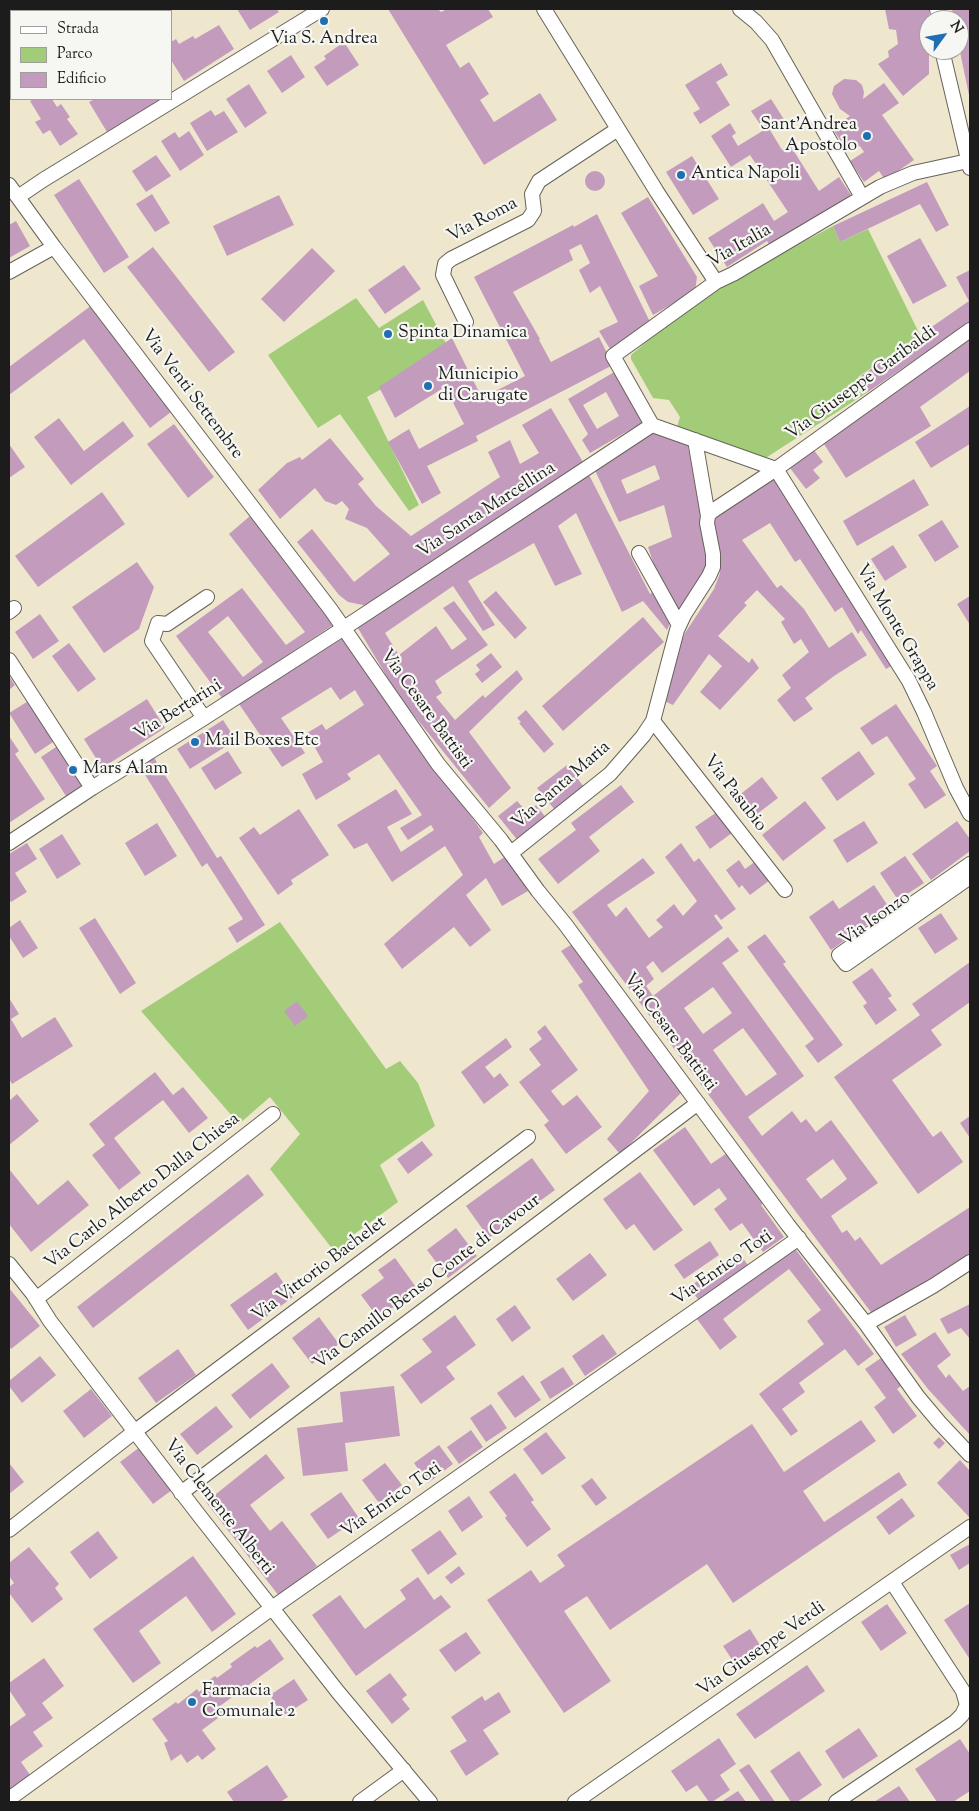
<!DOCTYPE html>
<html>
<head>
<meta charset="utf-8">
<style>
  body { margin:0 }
  #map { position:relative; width:979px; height:1811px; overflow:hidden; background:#eee7cd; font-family:"Sorts Mill Goudy",serif }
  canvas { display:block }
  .frame { position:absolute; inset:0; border:10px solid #1c1c1c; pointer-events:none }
  .legend { position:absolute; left:10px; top:10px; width:162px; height:90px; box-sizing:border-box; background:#f6f6f2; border:1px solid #9f9f9c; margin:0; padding:6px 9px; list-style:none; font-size:15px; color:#1c1c1c }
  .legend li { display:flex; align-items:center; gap:10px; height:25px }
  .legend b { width:25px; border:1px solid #9f9f9c }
  .north { position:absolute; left:919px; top:10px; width:50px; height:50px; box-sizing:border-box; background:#f6f6f2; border:1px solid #9f9f9c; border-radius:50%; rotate:58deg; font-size:14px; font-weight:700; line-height:20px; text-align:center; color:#1c1c1c }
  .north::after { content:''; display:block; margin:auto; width:18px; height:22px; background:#1f6fb2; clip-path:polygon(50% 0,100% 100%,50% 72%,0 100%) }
</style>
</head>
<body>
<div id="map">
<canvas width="979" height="1811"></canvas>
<div class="frame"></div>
<ul class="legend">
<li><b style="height:6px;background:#fff"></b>Strada</li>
<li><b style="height:14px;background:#a2cc78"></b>Parco</li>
<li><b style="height:14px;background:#c39cbd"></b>Edificio</li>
</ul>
<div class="north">N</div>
</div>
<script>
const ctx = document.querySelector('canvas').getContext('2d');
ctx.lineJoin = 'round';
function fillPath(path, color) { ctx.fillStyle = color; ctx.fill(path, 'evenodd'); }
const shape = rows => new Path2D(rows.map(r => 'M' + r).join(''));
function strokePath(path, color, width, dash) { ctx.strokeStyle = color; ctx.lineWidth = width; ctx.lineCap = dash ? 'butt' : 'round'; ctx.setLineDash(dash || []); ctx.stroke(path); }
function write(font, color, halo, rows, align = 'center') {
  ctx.font = font + ' "Sorts Mill Goudy",serif'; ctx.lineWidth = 4.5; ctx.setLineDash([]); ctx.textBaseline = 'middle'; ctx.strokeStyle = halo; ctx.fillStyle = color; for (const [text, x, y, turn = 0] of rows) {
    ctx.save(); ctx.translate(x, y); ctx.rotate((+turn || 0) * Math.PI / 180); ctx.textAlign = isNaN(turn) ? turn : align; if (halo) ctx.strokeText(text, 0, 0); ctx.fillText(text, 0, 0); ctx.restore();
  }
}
const green = shape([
  [833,226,840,242,868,229,920,335,858,377,868,392,764,459,677,427,680,417,669,400,653,398,631,359,631,355,676,316,719,287],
  [356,298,379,328,423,300,450,351,367,397,419,505,409,511,340,414,318,428,268,355],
  [280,922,386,1069,400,1061,418,1083,435,1126,380,1165,398,1202,353,1235,361,1246,341,1260,270,1169,300,1134,270,1097,239,1124,141,1011]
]);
const building = shape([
  [44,9,84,9,80,11,46,11],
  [237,9,277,9,279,12,250,30],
  [388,9,438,9,441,12,447,9,488,9,493,17,446,45,460,68,469,62,489,94,480,100,494,122,540,93,557,120,484,165],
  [885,9,929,9,929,74,903,96,878,64,889,57,888,51,898,44,896,30,889,29],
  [952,9,970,9,970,100,959,47,959,20,954,20],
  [219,25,234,49,184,81,171,60,171,42,176,39,179,44,193,36,195,39],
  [344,42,359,65,327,86,314,67,326,59,324,56],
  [291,55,305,77,282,93,267,71],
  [721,63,728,75,716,82,730,105,700,124,693,113,700,109,685,85],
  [844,79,856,80,862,85,864,92,863,99,884,83,899,103,882,115,914,160,885,180,879,171,864,182,850,161,864,152,860,146,855,149,851,143,845,147,832,128,850,116,840,109,832,94,834,86],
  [249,84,267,113,245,128,226,99],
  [34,99,52,99,57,107,61,104,70,117,67,119,78,134,60,146,50,130,43,134,35,122,41,119,30,101],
  [95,99,161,99,107,132,89,102],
  [771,99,785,121,770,130,782,150,790,145,819,191,839,177,851,195,771,247,767,241,727,267,708,238,763,203,774,221,788,212,750,155,731,167,711,136,730,123,736,133,732,136,738,146,764,130,751,111],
  [211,110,215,116,224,111,238,132,207,151,190,123],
  [189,131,204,155,180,171,161,141,175,132,179,138],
  [156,155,171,176,146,192,132,171],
  [692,156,719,199,693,215,666,172],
  '585 181a10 10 0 1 1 20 0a10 10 0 1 1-20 0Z',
  [79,179,129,257,104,273,54,195],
  [927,182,949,225,936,232,920,204,840,242,833,226],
  [152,194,170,223,155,232,136,204],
  [279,195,294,225,227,256,213,226],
  [648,197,697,277,695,291,653,315,639,286,658,276,621,213],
  [597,214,652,326,610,349,599,331,618,322,600,286,590,293,579,270,590,263,581,244,569,250,573,260,513,292,540,339,539,340,551,362,599,337,613,365,476,436,478,441,427,466,441,493,422,504,388,442,409,429,419,449,464,424,445,387,395,418,379,387,452,338,482,398,525,376,474,277,573,225,574,227],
  [16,221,30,246,9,258,9,225],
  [920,238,947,286,913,304,887,256],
  [153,247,235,352,209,372,127,267],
  [312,248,335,271,284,322,261,299],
  [404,265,421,289,385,314,368,290],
  [970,270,970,322,868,392,858,378,969,301,956,277],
  [92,305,171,412,150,428,84,339,9,395,9,367],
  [970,333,970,371,920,407,931,426,846,478,822,441],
  [616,371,645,421,590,453,582,440,588,434,568,399],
  [606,392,619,416,597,429,583,405],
  [970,406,970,444,931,468,915,442],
  [551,408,583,462,368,606,348,602,339,595,297,542,312,529,354,582,390,554,367,528,345,519,349,509,342,501,336,505,325,501,315,488,280,519,258,490,287,463,300,457,302,460,330,438,364,479,358,484,376,506,411,536,500,477,488,452,510,440,520,464,539,453,522,425],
  [59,418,84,451,123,421,134,436,71,485,34,437],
  [174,424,214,477,188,498,147,444],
  [652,430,687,442,711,563,681,612,676,609,656,571,648,547,672,537,664,505,619,522,593,466],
  [655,465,660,479,627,494,621,480],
  [9,444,25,467,9,478],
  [813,449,823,462,813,470,820,478,806,489,790,468],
  [587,471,650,594,654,591,672,618,667,630,643,601,622,612,576,513,558,526,582,574,555,586,534,543,468,581,495,625,483,631,453,586,385,633,399,655,436,626,452,650,467,639,443,608,454,601,488,645,435,681,442,693,436,697,455,720,483,695,485,698,517,670,523,679,469,732,511,788,489,808,399,697,356,625],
  [776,477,896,663,886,669,861,630,858,634,842,607,835,612,800,559,795,562,770,523,742,540,777,588,781,585,804,609,829,648,852,632,867,655,834,676,805,698,813,709,794,722,777,700,791,688,782,675,809,652,801,639,794,644,781,622,785,619,757,590,744,603,747,605,718,636,749,663,752,658,759,668,720,710,700,692,722,666,709,654,673,705,664,701,671,667,685,633,714,589,720,573,720,563,714,517],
  [914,479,929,505,857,546,843,521],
  [102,492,125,524,38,587,15,556],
  [250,516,333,625,222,698,176,636,242,588,286,645,305,632,229,534],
  [228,616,263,662,243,677,208,632],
  [942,520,959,547,935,562,918,535],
  [893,545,907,567,885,581,871,559],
  [137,562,154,587,139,629,104,653,72,607],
  [496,591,527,628,515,639,483,602],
  [970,596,970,625,957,604],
  [40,614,59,641,33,659,15,632],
  [643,617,664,642,563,731,542,706],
  [345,637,399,716,483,833,479,837,494,864,506,856,528,891,502,906,486,878,466,895,491,930,470,947,454,927,402,969,384,944,463,875,445,846,392,882,367,843,354,849,337,825,396,789,412,814,387,827,401,852,434,830,431,825,408,840,400,828,422,815,379,754,347,774,351,779,316,800,302,774,323,762,307,733,322,724,326,730,364,705,355,690,340,700,331,687,281,718,305,753,282,767,239,704],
  [69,643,96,679,78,692,52,656],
  [491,653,502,667,482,683,475,674,480,670,476,665],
  [9,676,15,685,9,690],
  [147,699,165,728,102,768,84,739],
  [30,700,56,740,35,754,9,713],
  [896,704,937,766,930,771,946,795,925,809,908,784,916,779,887,736,872,745,860,728],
  [526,710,554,744,544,753,519,723,521,722,517,718],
  [223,720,236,740,190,769,177,749],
  [9,736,19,751,15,754,45,799,9,823],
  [59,745,85,783,66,796,41,757],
  [228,751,242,773,215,790,201,768],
  [859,751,875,774,837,801,821,778],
  [153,756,217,858,221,856,265,925,237,943,228,928,243,919,207,863,202,867,139,765],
  [567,765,584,787,555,810,537,788],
  [762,777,778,798,753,817,737,797],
  [621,785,634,802,589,837,600,851,558,884,538,859,576,830,571,823],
  [517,801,527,812,536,805,547,819,519,842,498,816],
  [805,801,826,828,783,861,762,835],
  [299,809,329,855,291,880,293,884,278,895,239,838,254,827,260,835],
  [717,812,732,833,710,849,695,827],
  [864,821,878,843,847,863,833,840],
  [957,821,970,839,970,851,931,880,912,854],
  [157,823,177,856,145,876,125,843],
  [62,834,81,864,57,879,39,849],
  [27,843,37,859,15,873,27,892,11,902,9,899,9,854],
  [681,843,694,862,699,858,736,909,721,920,716,914,714,916,723,928,662,973,653,961,646,967,654,979,646,986,653,996,728,937,739,951,722,963,804,1076,748,1117,762,1136,792,1111,801,1123,806,1119,816,1132,831,1120,878,1183,831,1216,842,1233,847,1230,855,1241,860,1237,881,1265,970,1207,970,1253,873,1315,572,912,643,858,655,873,607,905,616,917,626,907,649,938,663,927,656,920,674,904,683,916,697,901,665,857],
  [713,987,732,1013,703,1034,684,1008],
  [743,1028,777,1074,746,1096,713,1050],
  [833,1159,847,1179,821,1199,806,1179],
  [905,856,924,883,898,900,880,873],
  [739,860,745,869,756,861,770,880,750,895,742,885,739,888,726,870],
  [874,885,890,909,831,950,809,917,833,900,839,909],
  [941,913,958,939,935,954,918,928],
  [95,918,136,983,120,994,79,928],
  [20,920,38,948,23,958,9,936,9,928],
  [765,934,786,962,783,964,843,1045,818,1063,805,1046,814,1039,747,947],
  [574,943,683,1091,620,1154,607,1139,649,1091,578,985,583,982,561,951],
  [970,962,970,1002,931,1030,942,1045,892,1080,933,1137,941,1131,963,1162,918,1194,834,1077,920,1015,912,1004],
  [872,968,892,996,888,998,897,1010,876,1025,863,1006,867,1003,852,982],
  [9,998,19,1014,11,1019,22,1038,55,1017,73,1046,12,1084,9,1079],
  [297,1001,308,1016,295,1026,284,1011],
  [545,1025,578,1070,551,1091,563,1106,577,1095,602,1127,566,1154,544,1125,549,1121,519,1082,541,1065,529,1049,542,1039,537,1032],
  [506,1038,512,1047,485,1067,494,1078,500,1073,509,1085,484,1104,461,1072],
  [155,1072,173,1095,183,1087,208,1118,189,1133,163,1100,114,1138,141,1173,119,1190,92,1155,105,1145,89,1124],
  [17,1094,39,1121,9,1145,9,1101],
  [970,1116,970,1138,960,1123],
  [685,1127,711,1164,727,1153,763,1203,761,1205,784,1237,763,1252,742,1223,730,1231,714,1209,727,1199,719,1188,694,1206,653,1150],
  [422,1141,433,1155,408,1174,397,1159],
  [532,1158,555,1190,489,1238,466,1206],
  [9,1169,38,1205,68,1180,89,1205,31,1252,9,1224],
  [640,1172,683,1230,654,1251,634,1224,626,1230,603,1199],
  [248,1174,264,1195,93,1328,77,1307],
  [456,1228,477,1256,448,1278,427,1250],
  [710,1241,719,1255,684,1279,674,1265],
  [793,1246,874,1354,858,1366,845,1349,799,1383,805,1392,782,1409,798,1431,791,1436,759,1394,824,1344,807,1321,821,1310,789,1269,723,1319,737,1337,720,1350,697,1319],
  [739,1252,749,1267,700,1302,689,1287],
  [590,1253,607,1275,573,1301,556,1279],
  [395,1258,418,1290,378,1318,361,1295,384,1278,378,1270],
  [276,1272,293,1297,248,1330,230,1305],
  [9,1288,40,1326,11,1349,9,1346],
  [970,1304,970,1339,961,1328,948,1334,940,1319],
  [515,1305,531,1328,512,1342,496,1319],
  [455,1315,476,1345,446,1367,455,1379,421,1404,400,1375,432,1352,422,1339],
  [905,1315,917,1335,896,1347,884,1327],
  [319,1317,339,1344,312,1364,292,1338],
  [935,1332,951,1355,937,1366,946,1378,949,1374,963,1391,970,1386,970,1435,928,1389,901,1354],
  [603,1334,617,1354,585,1376,572,1356],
  [178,1349,196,1375,156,1403,138,1378],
  [40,1356,56,1375,22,1403,9,1386,9,1381],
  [881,1358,901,1386,897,1389,917,1416,893,1434,874,1407,886,1398,865,1369],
  [272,1363,290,1387,250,1419,231,1395],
  [563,1367,574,1384,550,1399,540,1382],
  [523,1375,541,1400,515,1418,497,1393],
  [394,1386,400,1436,345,1443,348,1471,303,1476,297,1428,343,1422,340,1392],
  [91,1389,112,1416,84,1438,63,1411],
  [491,1404,507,1428,486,1442,470,1418],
  [216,1406,233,1427,197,1455,180,1434],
  [861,1420,876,1441,803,1491,824,1522,899,1472,907,1485,733,1603,707,1564,610,1630,587,1596,564,1611,611,1681,564,1713,487,1600,531,1570,540,1583,565,1566,557,1555,752,1424,784,1472],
  [471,1430,483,1447,459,1464,447,1447],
  [546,1432,566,1458,542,1475,523,1449],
  [939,1437,945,1443,939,1449,933,1443],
  [439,1445,453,1464,428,1483,414,1463],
  [140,1447,172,1490,153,1504,120,1462],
  [266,1454,285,1478,250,1505,270,1531,282,1521,317,1566,279,1596,206,1502],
  [960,1460,970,1471,970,1518,937,1483],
  [9,1463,24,1482,9,1494],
  [385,1463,402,1485,379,1503,362,1480],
  [515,1473,534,1500,531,1502,551,1529,527,1547,505,1518,507,1516,489,1492],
  [592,1478,607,1498,596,1506,581,1486],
  [341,1492,359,1518,328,1539,310,1514],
  [469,1496,483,1517,462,1532,448,1511],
  [902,1498,915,1516,889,1535,876,1517],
  [440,1530,457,1554,428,1575,411,1550],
  [98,1531,118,1558,90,1579,70,1552],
  [970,1544,970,1563,959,1570,950,1555],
  [29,1547,59,1584,55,1588,63,1599,32,1623,9,1593,9,1587,14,1583,9,1576,9,1563],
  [193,1556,236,1614,212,1632,186,1596,139,1631,161,1663,133,1683,93,1629],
  [459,1566,465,1574,451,1584,445,1577],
  [418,1577,434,1600,441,1595,451,1607,356,1676,312,1615,340,1595,365,1629,406,1599,400,1590],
  [970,1603,970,1657,969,1658,944,1620],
  [887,1604,907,1633,881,1651,861,1622],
  [750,1629,765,1653,739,1670,723,1646],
  [466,1632,481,1653,455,1672,439,1650],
  [270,1639,284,1659,220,1706,225,1713,202,1730,216,1749,202,1760,198,1755,187,1763,181,1754,171,1761,164,1743,168,1741,152,1719,176,1702,178,1704,197,1689,199,1692,207,1686,205,1683,215,1676,217,1678,232,1667,230,1664,255,1646,257,1648],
  [44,1658,64,1686,42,1703,53,1718,33,1732,43,1746,21,1762,30,1775,9,1790,9,1727,26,1715,9,1690,9,1683],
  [807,1665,825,1691,755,1739,736,1714],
  [390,1673,407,1695,402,1699,410,1709,392,1724,366,1691],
  [294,1679,308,1700,283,1716,270,1695],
  [499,1692,511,1712,483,1730,499,1754,466,1776,450,1751,467,1741,451,1717,482,1696,485,1701],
  [859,1728,878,1756,843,1779,825,1751],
  [719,1738,736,1764,720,1775,730,1790,712,1802,709,1802,697,1785,686,1792,671,1771],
  [960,1739,970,1754,970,1791,953,1802,937,1802,915,1769],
  [799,1751,822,1785,797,1802,791,1802,770,1771],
  [749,1764,775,1802,761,1802,739,1770],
  [267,1765,288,1797,280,1802,234,1802,227,1792],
  [899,1786,910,1802,874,1802],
  [738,1791,746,1802,721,1802]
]);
const street = shape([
  [544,9,657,192,716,282],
  [740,9,756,22,772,40,862,197],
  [937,9,939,20],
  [942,50,970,168],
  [9,185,54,247,331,610,438,764,501,840,538,891,565,924,788,1225,866,1324,918,1397,939,1422,970,1455],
  [18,197,43,180,322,9],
  [9,272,54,247],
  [466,322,443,275,445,264,451,259,528,220,534,211,532,194,539,181,618,129],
  [652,425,613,356,716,282,733,274,880,187,913,173,968,161],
  [652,425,776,469],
  [695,440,708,516],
  [776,469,909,681,924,712,956,788,970,814],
  [639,553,679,625],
  [9,612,14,608],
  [9,660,92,788],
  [204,718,152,641,158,623,167,624,207,597],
  [653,721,785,890],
  [9,843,92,788,204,718,344,628,652,425],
  [511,853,610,774,643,736,653,721,677,630,684,615,709,576,713,567,713,554,707,523,708,516,711,512,776,469,970,330],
  [970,864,839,955,846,964,970,877],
  [9,1264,33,1294,50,1321,198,1514,338,1692,430,1802],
  [36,1299,273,1114],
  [866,1324,933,1286,970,1262],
  [181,1493,698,1103],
  [9,1530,134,1432,528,1137],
  [9,1799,272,1608,799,1238],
  [360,1802,404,1770],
  [575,1802,970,1527],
  [836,1802,955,1722,962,1715,967,1705,963,1691,892,1582]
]);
const markers = [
  [324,21,5,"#1f6fb2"],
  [867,136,5,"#1f6fb2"],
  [681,175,5,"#1f6fb2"],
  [388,334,5,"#1f6fb2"],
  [428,386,5,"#1f6fb2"],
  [195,742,5,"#1f6fb2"],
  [73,770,5,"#1f6fb2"],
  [192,1702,5,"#1f6fb2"]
];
const poiNames = [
  ["Via S. Andrea",324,40,"center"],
  ["Sant'Andrea",857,126,"right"],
  ["Apostolo",857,147,"right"],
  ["Antica Napoli",691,175],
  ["Spinta Dinamica",398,334],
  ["Municipio",438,376],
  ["di Carugate",438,397],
  ["Mail Boxes Etc",205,742],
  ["Mars Alam",83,770],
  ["Farmacia",202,1692],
  ["Comunale 2",202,1713]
];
const streetNames = [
  ["Via Roma",483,221,-28],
  ["Via Italia",740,247,-30],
  ["Via Giuseppe Garibaldi",862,384,-36],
  ["Via Venti Settembre",191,395,53],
  ["Via Santa Marcellina",487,511,-33],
  ["Via Monte Grappa",896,628,59],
  ["Via Cesare Battisti",425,710,54],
  ["Via Bertarini",179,711,-32],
  ["Via Santa Maria",562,786,-41],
  ["Via Pasubio",734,794,52],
  ["Via Isonzo",876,920,-35],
  ["Via Cesare Battisti",669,1033,53],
  ["Via Carlo Alberto Dalla Chiesa",143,1192,-38],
  ["Via Enrico Toti",723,1269,-35],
  ["Via Vittorio Bachelet",320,1270,-37],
  ["Via Camillo Benso Conte di Cavour",428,1283,-37],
  ["Via Enrico Toti",392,1501,-35],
  ["Via Clemente Alberti",218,1508,52],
  ["Via Giuseppe Verdi",762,1650,-35]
];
fillPath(green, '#a2cc78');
fillPath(building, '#c39cbd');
strokePath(street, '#66635a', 16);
strokePath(street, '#fff', 14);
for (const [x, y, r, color] of markers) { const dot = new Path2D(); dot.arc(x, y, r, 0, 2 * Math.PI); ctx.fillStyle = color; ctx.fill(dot); strokePath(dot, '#f6f6f2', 2); }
write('18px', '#1c1c1c', '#f6f6f2', poiNames, 'left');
write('18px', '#1c1c1c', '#f6f6f2', streetNames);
</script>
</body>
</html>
